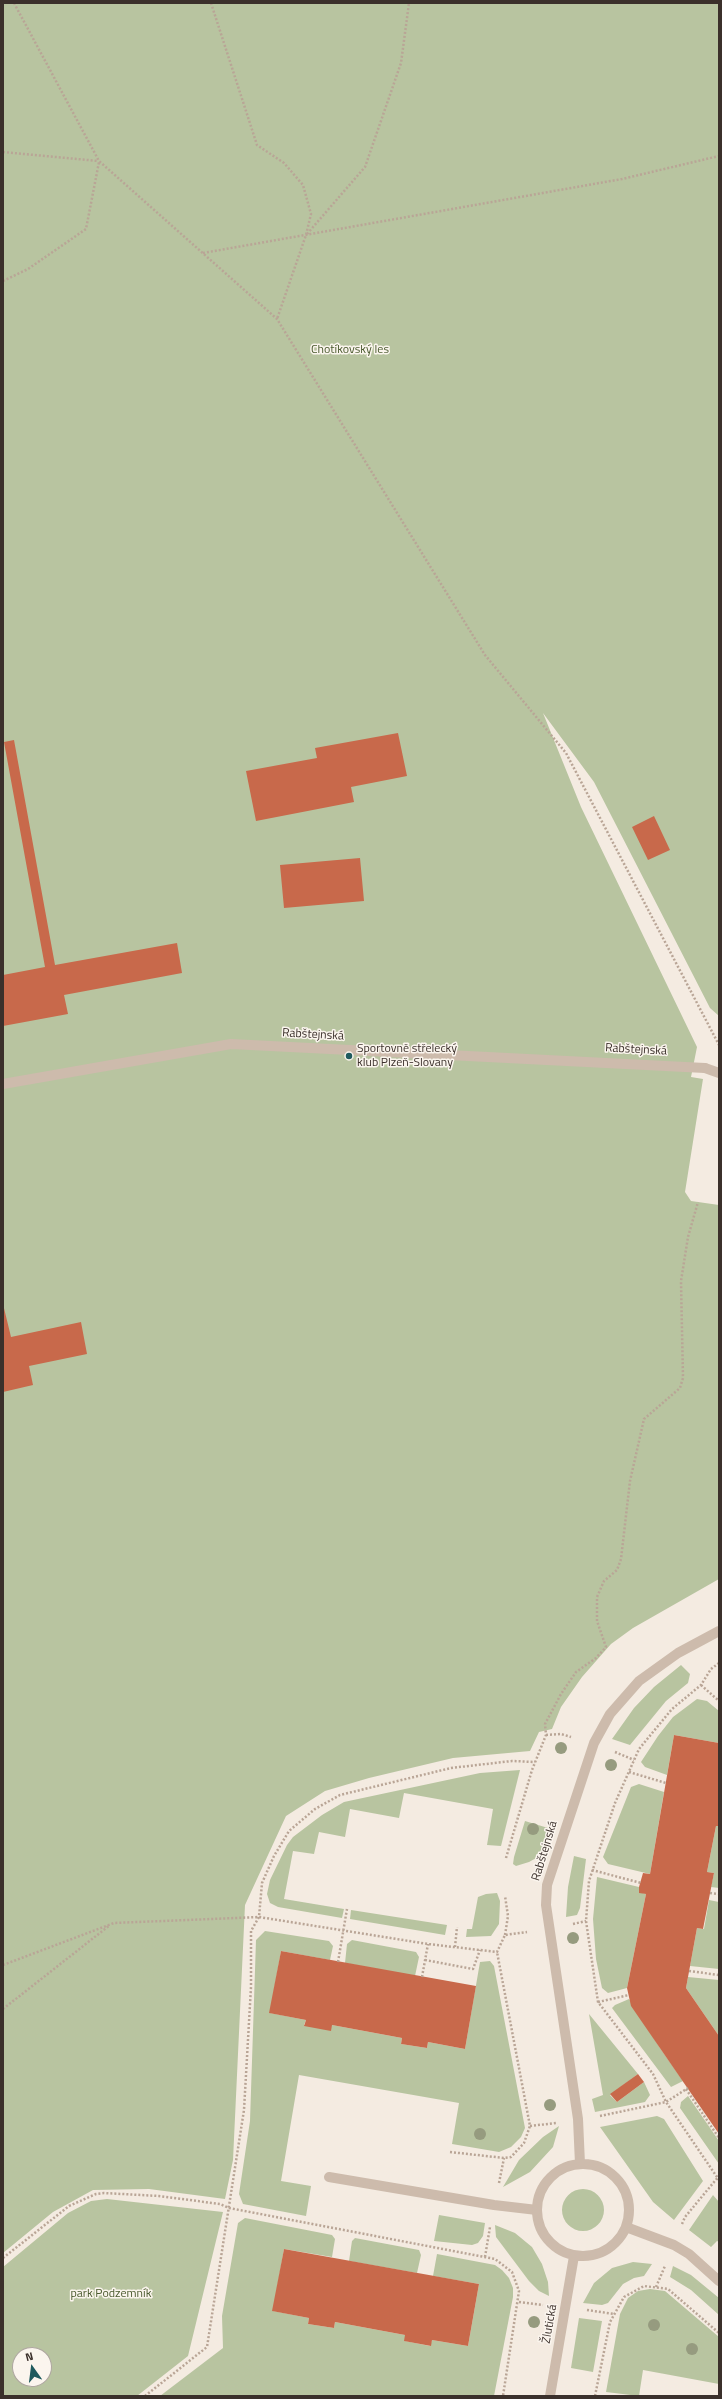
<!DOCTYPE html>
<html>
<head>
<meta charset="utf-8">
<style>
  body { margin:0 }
  #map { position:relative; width:722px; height:2399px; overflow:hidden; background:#f4ebe1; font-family:"Titillium Web",sans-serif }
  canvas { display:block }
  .frame { position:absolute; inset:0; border:4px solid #3b302b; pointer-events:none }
  .north { position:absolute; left:12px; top:2347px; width:40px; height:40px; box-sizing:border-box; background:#fbf5ee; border:1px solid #aea6a0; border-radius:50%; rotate:346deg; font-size:11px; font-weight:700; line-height:16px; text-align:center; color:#3b302b }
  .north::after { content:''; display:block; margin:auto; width:14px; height:18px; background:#1f5a5e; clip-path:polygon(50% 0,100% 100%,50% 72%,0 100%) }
</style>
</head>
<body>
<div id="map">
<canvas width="722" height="2399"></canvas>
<div class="frame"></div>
<div class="north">N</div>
</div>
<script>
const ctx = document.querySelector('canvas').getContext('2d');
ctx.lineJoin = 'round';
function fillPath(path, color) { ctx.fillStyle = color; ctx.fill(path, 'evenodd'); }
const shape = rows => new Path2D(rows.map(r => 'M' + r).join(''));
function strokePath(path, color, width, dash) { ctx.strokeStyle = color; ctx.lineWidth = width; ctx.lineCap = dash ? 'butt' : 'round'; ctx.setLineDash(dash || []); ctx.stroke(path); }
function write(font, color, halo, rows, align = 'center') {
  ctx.font = font + ' "Titillium Web",sans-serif'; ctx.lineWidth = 3; ctx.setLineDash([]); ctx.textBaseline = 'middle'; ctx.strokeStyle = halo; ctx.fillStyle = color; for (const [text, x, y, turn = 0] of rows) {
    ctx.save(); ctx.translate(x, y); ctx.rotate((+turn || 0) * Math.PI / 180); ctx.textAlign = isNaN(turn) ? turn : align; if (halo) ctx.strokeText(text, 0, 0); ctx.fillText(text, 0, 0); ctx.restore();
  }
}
const green = shape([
  [3,3,719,3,719,1016,710,1008,594,782,543,713,581,807,697,1047,691,1077,703,1079,685,1192,691,1201,719,1205,719,1579,633,1628,611,1644,582,1677,561,1707,552,1729,539,1732,530,1751,453,1758,369,1778,325,1791,286,1816,245,1905,233,2160,225,2199,149,2189,93,2190,53,2212,3,2253],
  [681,1665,690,1674,688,1683,666,1701,630,1745,612,1739,634,1708,654,1687],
  [697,1699,707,1701,719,1711,719,1743,674,1735,667,1775,645,1767,641,1762,658,1736,673,1717],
  [520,1770,501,1846,487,1845,493,1809,404,1793,399,1818,350,1809,345,1837,319,1832,314,1854,293,1851,284,1899,344,1909,342,1918,278,1907,270,1903,267,1894,270,1880,287,1845,293,1837,322,1815,344,1802,480,1773],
  [639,1784,664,1792,650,1874,608,1864,603,1857,631,1787],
  [525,1821,548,1828,546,1843,538,1857,529,1862,516,1866,513,1864,514,1857],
  [716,1826,719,1826,719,1888,711,1887,714,1873,707,1872],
  [574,1856,586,1859,580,1908,577,1915,566,1917,568,1887],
  [597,1877,639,1887,639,1892,646,1894,627,1988,608,1993,602,1988,596,1959,593,1919],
  [497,1893,500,1901,499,1924,491,1936,466,1937,467,1929,472,1929,478,1897,486,1894],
  [709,1900,719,1902,719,1969,690,1966,697,1928,704,1929],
  [351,1910,447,1925,445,1935,350,1919],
  [265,1931,329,1941,333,1946,330,1960,281,1951,270,2013,306,2020,304,2025,332,2025,402,2038,401,2044,427,2048,428,2042,465,2049,480,1962,490,1961,494,1966,525,2128,521,2137,511,2147,499,2152,452,2144,459,2103,299,2075,281,2181,311,2186,306,2216,243,2204,239,2194,250,2121,256,1940],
  [352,1940,416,1952,419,1957,415,1976,345,1963,347,1944],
  [688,1977,719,1980,719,2036,686,1988],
  [629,1999,660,2048,683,2081,671,2087,612,2008,615,2005],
  [589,2014,638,2074,610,2095,617,2102,644,2082,650,2095,645,2102,595,2112,592,2099,603,2095],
  [688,2096,719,2141,719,2164,680,2108,681,2102],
  [657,2116,664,2119,703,2181,674,2220,653,2202,600,2127],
  [559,2126,553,2147,530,2172,503,2187,519,2160,543,2137],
  '562 2210a21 21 0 1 1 42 0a21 21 0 1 1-42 0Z',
  [713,2195,719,2202,719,2242,717,2241,711,2247,689,2230],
  [107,2199,223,2212,188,2356,137,2396,3,2396,3,2267,68,2213,91,2201],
  [20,2355,44,2355,44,2379,20,2379],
  [439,2215,485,2223,483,2236,478,2243,472,2245,434,2241],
  [245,2218,332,2235,335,2239,332,2257,284,2249,273,2311,309,2318,308,2324,334,2328,335,2322,405,2335,405,2341,430,2346,432,2340,468,2346,479,2284,433,2276,437,2254,495,2265,502,2270,509,2278,513,2288,513,2297,494,2396,160,2396,223,2348,222,2316,238,2223],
  [495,2225,515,2233,532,2247,542,2264,548,2282,549,2296,539,2291,529,2281,496,2237],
  [355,2238,419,2250,421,2255,417,2273,349,2261,352,2241],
  [633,2262,652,2264,644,2276,634,2278,623,2284,608,2303,602,2305,583,2303,594,2283,612,2268],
  [673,2266,691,2275,719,2298,719,2315,691,2290,670,2277],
  [650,2289,665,2291,719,2337,719,2384,643,2370,639,2396,606,2392,620,2314,628,2298,638,2291],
  [579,2318,602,2321,593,2372,571,2368]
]);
const building = shape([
  [398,733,407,776,351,787,354,802,256,821,246,771,317,758,315,748],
  [14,740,55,965,177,943,182,973,64,995,68,1014,3,1026,3,975,45,967,4,742],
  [654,816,670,850,648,860,632,827],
  [360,858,364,901,284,908,280,865],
  [3,1304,11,1337,81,1322,87,1354,29,1366,33,1385,3,1392],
  [674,1735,719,1743,719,1826,716,1826,707,1872,714,1873,703,1929,697,1928,686,1988,719,2036,719,2134,631,2006,627,1988,646,1894,639,1893,639,1887,643,1873,650,1874],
  [281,1951,476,1986,465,2049,428,2042,427,2048,401,2044,402,2038,332,2025,331,2031,304,2026,306,2020,269,2013],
  [638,2074,644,2082,617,2102,610,2094],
  [284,2249,479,2284,468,2346,432,2340,431,2346,404,2341,405,2335,335,2322,334,2328,308,2324,309,2318,272,2311]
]);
const path = shape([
  [14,3,99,161,277,319,485,655,566,753,719,1045],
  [211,3,257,145,284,163,303,185,311,214,306,235,277,319],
  [3,152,98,161],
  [307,234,365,167,401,63,409,3],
  [203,253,622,179,719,156],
  [3,281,28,269,86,229,99,162],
  [719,1663,711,1669,701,1685,672,1709,639,1749,615,1803,589,1881,586,1921,598,2002,653,2074,666,2102,719,2180],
  [701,1685,719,1701],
  [546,1735,561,1734,571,1737],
  [615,1752,634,1760],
  [629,1772,666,1783],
  [506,1858,532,1770,546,1735,545,1724,561,1694,576,1672,596,1658,606,1647,597,1621,597,1597,604,1581,617,1570,621,1559,630,1481,644,1419,680,1388,683,1378,681,1281,688,1237,698,1202],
  [592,1870,641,1883],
  [710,1893,719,1894],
  [573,1924,586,1921],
  [505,1935,508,1916,505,1896],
  [455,1947,457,1927],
  [425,1960,473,1969,480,1950],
  [338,1962,347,1909],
  [3,1965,114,1923,259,1917,428,1944,497,1952,505,1935,527,1932],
  [689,1971,719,1975],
  [422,1977,428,1944],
  [598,2002,629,1995],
  [3,2009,110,1925],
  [686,2089,719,2138],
  [600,2116,666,2102,688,2088],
  [530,2126,556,2123],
  [450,2152,504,2158,511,2157,524,2143,530,2126,497,1952],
  [499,2183,504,2158],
  [682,2224,685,2217,719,2176],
  [485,2257,490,2227],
  [3,2258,69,2206,96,2194,104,2193,159,2196,220,2204,229,2208,495,2259,512,2272,519,2291,503,2396],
  [656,2287,665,2266],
  [519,2302,543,2305],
  [587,2310,614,2314],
  [145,2396,207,2347,244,2110,251,1987,251,1931,259,1917,262,1883,274,1856,289,1831,315,1809,340,1795,451,1768,512,1761,535,1762],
  [595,2396,610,2322,624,2297,644,2286,668,2289,719,2333]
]);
const service = shape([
  [3,1084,231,1044,705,1068],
  [329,2177,494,2205,537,2210]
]);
const minor = shape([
  [705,1068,719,1073],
  '537 2210a46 46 0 1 1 92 0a46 46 0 1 1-92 0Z',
  [580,2164,578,2119,546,1905,547,1885,594,1743,610,1714,639,1681,678,1653,719,1631],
  [626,2227,674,2245,689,2254,719,2281],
  [550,2396,574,2256]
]);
const trees = [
  [561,1748],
  [611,1765],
  [533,1829],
  [573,1938],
  [550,2105],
  [480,2134],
  [534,2322],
  [654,2325],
  [692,2349]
];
const markers = [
  [349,1056,4,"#1f5a5e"]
];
const parkNames = [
  ["Chotíkovský les",350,350],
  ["park Podzemník",111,2294]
];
const streetNames = [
  ["Rabštejnská",313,1035,3],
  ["Rabštejnská",636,1050,3],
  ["Rabštejnská",545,1851,-73],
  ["Žlutická",550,2324,-80]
];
const poiNames = [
  ["Sportovně střelecký",357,1049],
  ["klub Plzeň-Slovany",357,1063]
];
fillPath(green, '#b8c4a0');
fillPath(building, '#c8694b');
strokePath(path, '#b9a596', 2.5, [2, 2]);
strokePath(service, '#cdbbac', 10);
strokePath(minor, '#cdbbac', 10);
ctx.fillStyle = '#969b7f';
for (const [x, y] of trees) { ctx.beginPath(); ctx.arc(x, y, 6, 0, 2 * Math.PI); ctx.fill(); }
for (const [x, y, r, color] of markers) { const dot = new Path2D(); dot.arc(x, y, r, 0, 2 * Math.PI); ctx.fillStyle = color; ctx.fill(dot); strokePath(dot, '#fbf5ee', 1.5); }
write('12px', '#4a5a2e', '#fbf5ee', parkNames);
write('12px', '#3b302b', '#fbf5ee', streetNames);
write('12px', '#3b302b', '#fbf5ee', poiNames, 'left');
</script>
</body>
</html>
